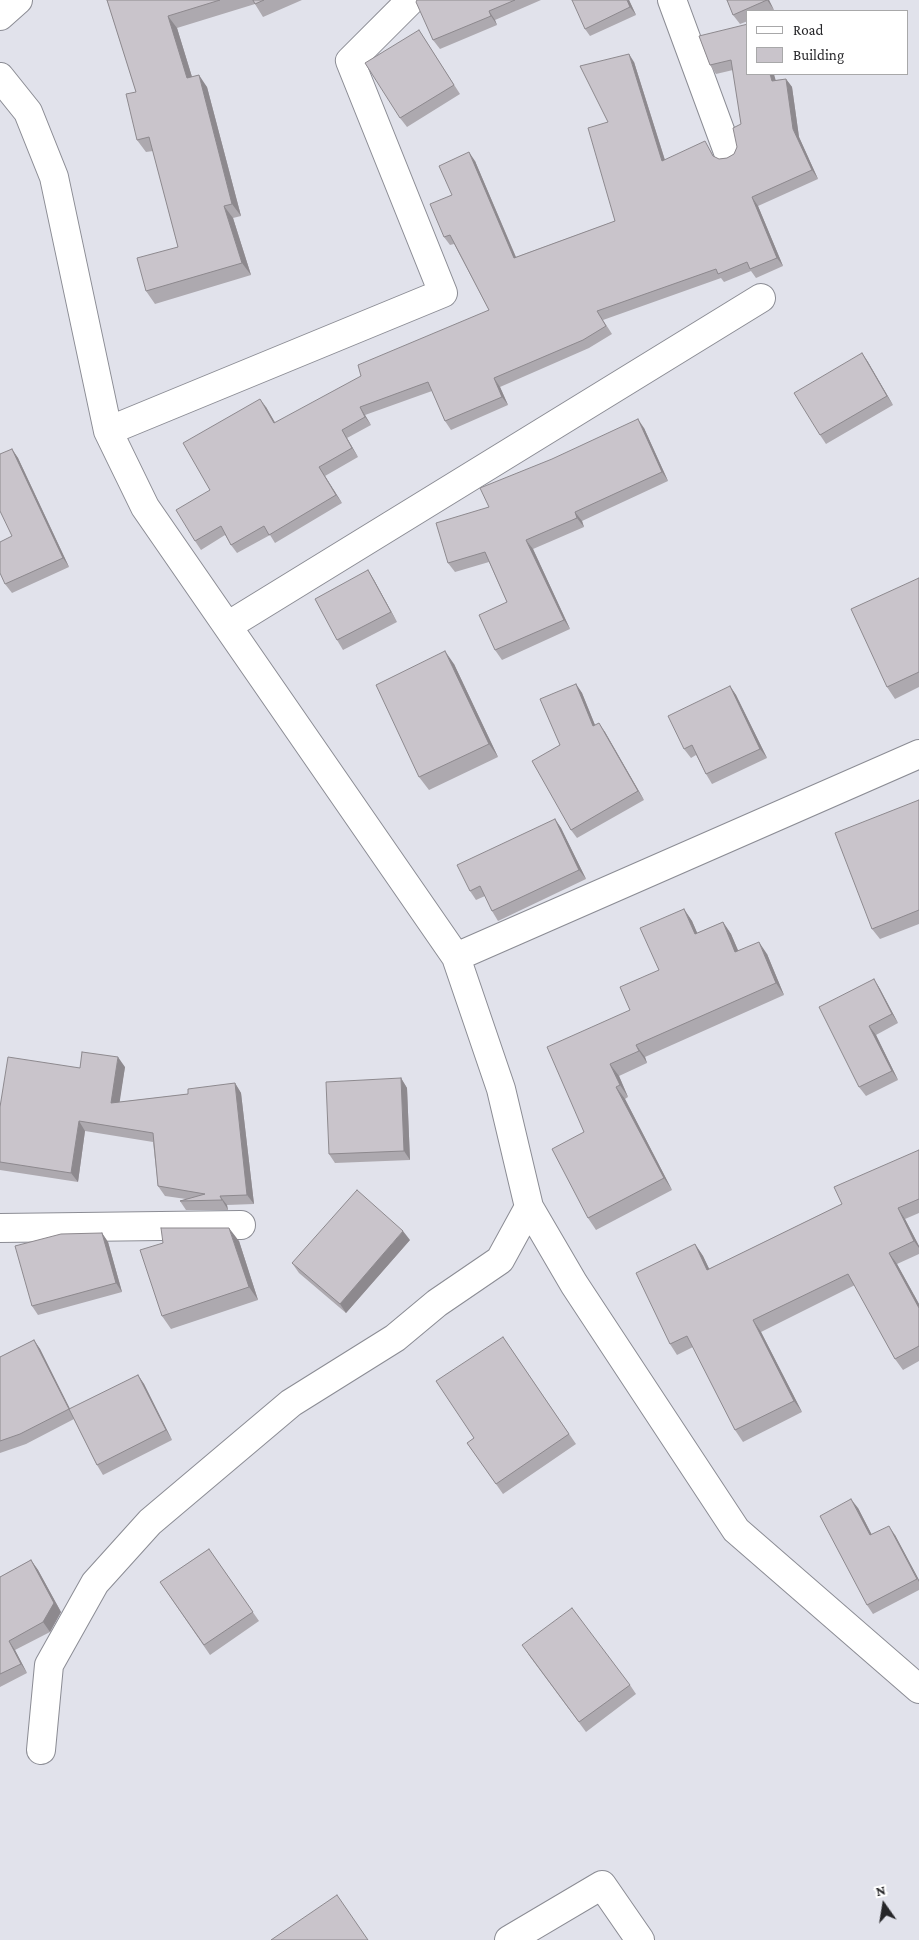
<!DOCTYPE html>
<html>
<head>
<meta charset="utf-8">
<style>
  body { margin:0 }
  #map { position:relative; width:919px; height:1940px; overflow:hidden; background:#e1e2eb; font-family:"Crimson Pro",serif }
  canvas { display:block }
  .legend { position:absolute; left:746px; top:10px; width:162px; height:65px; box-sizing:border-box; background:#fff; border:1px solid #a8a8a9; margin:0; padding:6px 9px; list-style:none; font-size:15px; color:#262629 }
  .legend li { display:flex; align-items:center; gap:10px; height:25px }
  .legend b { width:25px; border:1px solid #a8a8a9 }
  .north { position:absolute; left:859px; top:1880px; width:50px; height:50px; -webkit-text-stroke:4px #fff; paint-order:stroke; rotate:347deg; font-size:14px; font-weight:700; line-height:20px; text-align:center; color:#262629 }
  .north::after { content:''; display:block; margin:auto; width:18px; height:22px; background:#262629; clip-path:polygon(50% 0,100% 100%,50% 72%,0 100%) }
</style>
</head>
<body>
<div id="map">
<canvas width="919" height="1940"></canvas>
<ul class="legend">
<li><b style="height:6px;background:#fff"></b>Road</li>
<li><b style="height:14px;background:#c9c4cb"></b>Building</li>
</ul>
<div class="north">N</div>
</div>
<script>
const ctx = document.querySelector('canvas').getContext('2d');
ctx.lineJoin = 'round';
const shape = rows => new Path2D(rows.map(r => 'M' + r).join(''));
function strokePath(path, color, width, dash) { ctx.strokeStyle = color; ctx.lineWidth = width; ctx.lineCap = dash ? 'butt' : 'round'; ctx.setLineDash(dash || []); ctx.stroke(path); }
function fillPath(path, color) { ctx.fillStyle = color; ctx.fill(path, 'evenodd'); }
const minor = shape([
  [672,0,728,152],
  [0,16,18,0],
  [0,77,28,112,54,177,108,431,145,507,456,957,501,1089,529,1207,574,1284,736,1530,919,1689],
  [108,431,443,293,350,61,411,0],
  [229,625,761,298],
  [456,957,919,754],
  [0,1228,241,1225],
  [41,1750,49,1665,95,1583,150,1522,291,1403,395,1338,437,1303,500,1260,529,1207],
  [509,1940,602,1885,640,1940]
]);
const wall = shape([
  [107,0,302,0,263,17,255,4,177,28,192,77,207,87,241,216,233,218,251,275,155,304,146,291,178,247,153,151,146,152,137,140,136,92],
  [417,0,541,0,495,20,497,25,440,49,433,40],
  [629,0,636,15,590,36,585,29],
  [727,0,769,0,774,10,770,11,748,11,748,21,740,24,733,15],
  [419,30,460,94,407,127,400,118],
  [699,36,776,80,786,79,792,87,799,137,818,179,758,206,783,266,756,278,751,271,724,282,721,278,603,320,612,334,589,348,500,387,508,405,451,430,445,421,432,391,365,415,371,425,347,438,358,457,325,476,342,503,275,543,270,535,237,553,231,545,225,535,201,550,195,541,210,490,266,407,275,423,489,310,454,244,450,245,444,237,452,195,475,161,516,257,615,221,608,122,634,62,665,160,710,150,714,157,719,159,727,158,734,154,737,147,741,124,733,70,716,74,710,65],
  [862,353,868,362,893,405,826,444,820,435],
  [644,428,668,481,582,521,584,527,533,549,570,629,502,660,495,650,507,602,489,562,455,572,448,563,489,507],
  [12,449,18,458,69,567,12,593,5,584,12,536],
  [368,570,374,580,397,622,343,650,337,640],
  [919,578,919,687,895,699,887,687],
  [454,664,498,757,429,790,419,777],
  [576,684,582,693,595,725,605,732,644,800,577,838,571,830,560,745],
  [730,686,736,695,767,758,712,784,706,774,696,755,691,758,684,749],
  [919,800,919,924,880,939,872,929],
  [555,819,561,828,586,879,498,921,492,911,485,896,476,900,470,891],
  [684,909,692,921,697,933,723,922,731,934,738,951,767,954,784,995,645,1057,647,1063,619,1076,628,1097,625,1099,672,1190,596,1230,588,1218,584,1132,630,1010,659,970],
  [874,979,880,989,898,1023,876,1035,898,1080,866,1096,859,1087],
  [125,1067,119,1102,188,1094,235,1083,241,1093,254,1204,227,1205,228,1210,186,1210,180,1201,186,1199,165,1196,158,1186,153,1142,85,1131,78,1182,0,1170,0,1107,80,1068],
  [401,1078,407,1088,410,1160,335,1163,329,1154],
  [919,1150,919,1213,905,1219,919,1246,919,1254,897,1264,919,1304,919,1361,903,1370,895,1359,855,1285,761,1332,802,1412,743,1442,735,1430,693,1347,677,1355,670,1344,695,1244,703,1256,709,1269,842,1204],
  [102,1233,108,1242,122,1292,38,1315,32,1306],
  [410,1240,346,1313,299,1273,292,1263],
  [239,1241,258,1300,171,1329,162,1316],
  [503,1337,576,1444,503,1494,467,1443,474,1438],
  [34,1340,40,1349,70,1409,138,1375,144,1384,172,1440,103,1475,97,1465,74,1419,26,1444,0,1453,0,1357],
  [858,1508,872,1535,895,1535,919,1580,919,1590,873,1614,867,1605],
  [209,1549,259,1621,210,1655,160,1582],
  [31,1560,38,1570,61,1612,50,1632,15,1650,27,1673,0,1687,0,1577],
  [528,1654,630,1685,636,1694,586,1732]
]);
const shadedWall = shape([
  [627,0,629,0,636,15,630,7],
  [767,0,769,0,774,10],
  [489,11,495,20,497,25,491,16],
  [168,16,177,28,196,90,187,78],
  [629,54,634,62,668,170,662,161],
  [770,74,774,74,778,89,772,81],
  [199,75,207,87,241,216,232,204],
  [786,79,792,87,799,137,818,179,812,170,793,129],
  [469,152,475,161,520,267,514,258],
  [752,197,758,206,783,266,777,258],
  [224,206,233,218,251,275,242,263],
  [862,353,868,362,893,405,887,396],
  [494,378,500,387,508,405,502,397],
  [260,399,266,407,280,431,274,423],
  [360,407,365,415,371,425,365,417],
  [638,419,644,428,668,481,662,472],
  [342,430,347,438,358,457,352,448],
  [12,449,18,458,69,567,63,558],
  [319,467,325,476,342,503,336,495],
  [575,512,582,521,584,527,577,518],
  [526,540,533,549,570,629,564,620],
  [368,570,374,580,397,622,391,612],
  [445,651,454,664,498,757,489,744],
  [576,684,582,693,599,735,593,726],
  [730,686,736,695,767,758,760,749],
  [599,723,605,732,644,800,638,791],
  [555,819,561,828,586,879,579,870],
  [684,909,692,921,703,946,695,934],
  [723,922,731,934,744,964,735,952],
  [759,942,767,954,784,995,776,983],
  [874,979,880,989,898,1023,892,1014],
  [869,1026,876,1035,898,1080,892,1071],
  [636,1045,645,1057,647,1063,639,1051],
  [118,1057,125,1067,118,1113,111,1103],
  [610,1064,619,1076,628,1097,620,1085],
  [401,1078,407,1088,410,1160,404,1151],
  [235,1083,241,1093,254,1204,247,1195],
  [616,1087,625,1099,672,1190,664,1178],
  [79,1121,85,1131,78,1182,71,1173],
  [220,1196,227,1205,228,1210,222,1200],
  [898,1208,905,1219,919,1246,919,1248,914,1241],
  [229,1228,239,1241,258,1300,249,1287],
  [403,1231,410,1240,346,1313,340,1304],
  [102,1233,108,1242,122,1292,116,1283],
  [695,1244,703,1256,715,1281,707,1270],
  [889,1253,897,1264,919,1304,919,1308],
  [753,1320,761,1332,802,1412,794,1401],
  [34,1340,40,1349,75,1419,69,1409],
  [138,1375,144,1384,172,1440,166,1430],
  [851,1499,858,1508,877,1545,870,1535],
  [889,1526,895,1535,919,1580,919,1582],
  [31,1560,38,1570,61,1612,50,1632,43,1622],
  [9,1641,15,1650,27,1673,21,1664]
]);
const building = shape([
  [107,0,220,0,168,16,187,78,199,75,232,204,224,206,242,263,146,291,137,258,178,247,149,137,137,140,126,94,136,92,107,0],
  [253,0,264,0,255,4,253,0],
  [417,0,515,0,489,11,491,16,433,40,416,2,417,0],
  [572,0,627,0,630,7,585,29,572,0],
  [727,0,767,0,733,15,727,0],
  [748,24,748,74,770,74,772,81,786,79,793,129,812,170,752,197,777,258,750,269,747,262,718,274,716,269,597,311,606,326,583,340,494,378,502,397,445,421,428,382,360,407,365,417,342,430,352,448,319,467,336,495,269,535,264,526,231,545,221,526,195,541,176,510,210,490,183,443,260,399,274,423,361,376,358,365,489,310,450,235,444,237,430,204,452,195,439,166,469,152,514,258,615,221,588,128,608,122,580,66,629,54,662,161,705,141,713,156,719,159,727,158,734,154,737,147,733,128,741,124,731,60,710,65,699,36,748,24],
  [419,30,454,85,400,118,365,63,419,30],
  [862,353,887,396,820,435,794,393,862,353],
  [638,419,662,472,575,512,577,518,526,540,564,620,495,650,479,615,507,602,485,552,448,563,436,523,489,507,480,488,552,459,638,419],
  [12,449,63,558,5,584,0,573,0,542,12,536,0,511,0,454,12,449],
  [368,570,391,612,337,640,315,599,368,570],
  [919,578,919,672,887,687,851,609,919,578],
  [445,651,489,744,419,777,376,685,445,651],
  [576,684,593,726,599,723,638,791,571,830,532,761,560,745,540,699,576,684],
  [730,686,760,749,706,774,692,745,684,749,668,716,730,686],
  [919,800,919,910,872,929,835,833,919,800],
  [555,819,579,870,492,911,480,886,470,891,457,865,555,819],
  [684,909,695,934,723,922,735,952,759,942,776,983,636,1045,639,1051,610,1064,620,1085,616,1087,664,1178,588,1218,552,1149,584,1132,547,1047,630,1010,620,987,659,970,640,928,684,909],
  [874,979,892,1014,869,1026,892,1071,859,1087,819,1007,874,979],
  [82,1052,118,1057,111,1103,188,1094,188,1089,235,1083,247,1195,220,1196,222,1200,180,1201,205,1194,158,1186,153,1133,79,1121,71,1173,0,1162,0,1107,8,1057,80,1068,82,1052],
  [401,1078,404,1151,329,1154,326,1082,401,1078],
  [919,1150,919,1199,898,1208,914,1241,889,1253,919,1308,919,1346,895,1359,848,1274,753,1320,794,1401,735,1430,687,1336,670,1344,636,1273,695,1244,707,1270,842,1204,834,1187,919,1150],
  [357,1190,403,1231,340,1304,292,1263,357,1190],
  [161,1228,229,1228,249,1287,162,1316,140,1250,163,1243,161,1228],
  [102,1233,116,1283,32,1306,15,1246,61,1234,102,1233],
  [503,1337,569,1434,496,1484,467,1443,474,1438,436,1381,503,1337],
  [34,1340,69,1409,20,1434,0,1441,0,1357,34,1340],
  [138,1375,166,1430,97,1465,69,1409,138,1375],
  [851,1499,870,1535,889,1526,917,1579,867,1605,820,1516,851,1499],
  [209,1549,253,1612,204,1645,160,1582,209,1549],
  [31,1560,54,1603,43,1622,9,1641,21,1664,0,1674,0,1577,31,1560],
  [572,1608,630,1685,579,1722,522,1645,572,1608],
  [337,1895,368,1940,271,1940,337,1895]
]);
strokePath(minor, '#8b8c94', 30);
strokePath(minor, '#fff', 28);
fillPath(wall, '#ada9af');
fillPath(shadedWall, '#8d898e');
fillPath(building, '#c9c4cb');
strokePath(building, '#8d898e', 1);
</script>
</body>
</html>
